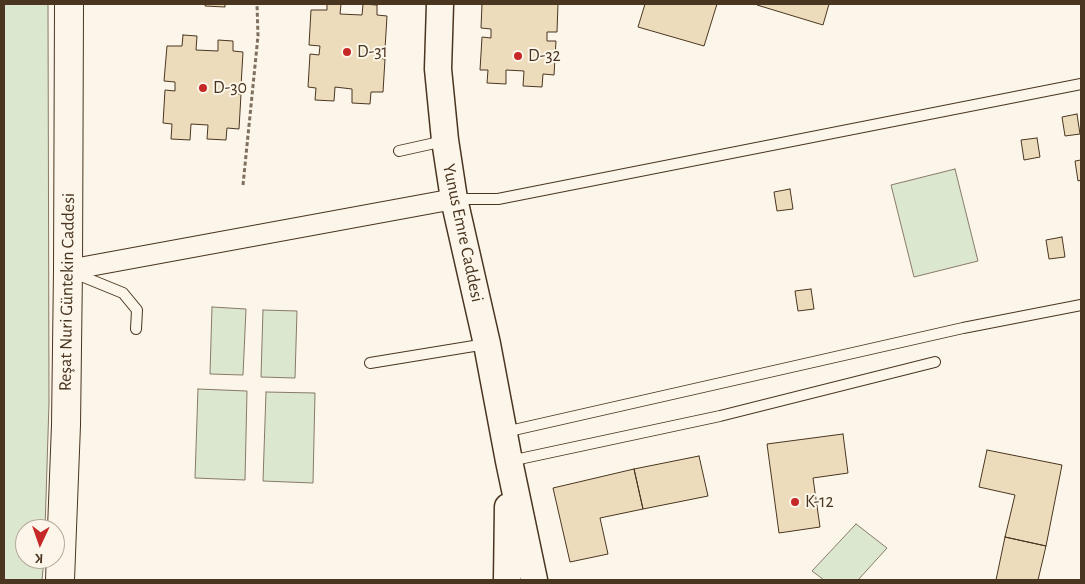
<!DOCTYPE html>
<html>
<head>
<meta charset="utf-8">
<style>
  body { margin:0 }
  #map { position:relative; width:1085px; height:584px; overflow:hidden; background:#fbf6e9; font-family:"Alegreya Sans",sans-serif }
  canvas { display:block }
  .frame { position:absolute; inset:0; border:5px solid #4a3520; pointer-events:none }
  .north { position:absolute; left:15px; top:519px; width:50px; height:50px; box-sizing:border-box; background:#fbf6e9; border:1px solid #b4a999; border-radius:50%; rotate:183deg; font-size:14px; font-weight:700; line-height:20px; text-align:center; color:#4a3520 }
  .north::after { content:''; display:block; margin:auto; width:18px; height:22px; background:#c62828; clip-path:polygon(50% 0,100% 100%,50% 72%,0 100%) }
</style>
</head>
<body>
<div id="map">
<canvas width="1085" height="584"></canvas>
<div class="frame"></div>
<div class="north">K</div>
</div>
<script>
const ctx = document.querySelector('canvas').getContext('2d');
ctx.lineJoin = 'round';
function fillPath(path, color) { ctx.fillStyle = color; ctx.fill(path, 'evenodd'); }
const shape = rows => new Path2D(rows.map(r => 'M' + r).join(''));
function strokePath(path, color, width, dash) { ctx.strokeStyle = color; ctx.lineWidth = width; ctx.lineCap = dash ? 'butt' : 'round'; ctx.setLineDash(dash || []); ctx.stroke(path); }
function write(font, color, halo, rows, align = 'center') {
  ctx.font = font + ' "Alegreya Sans",sans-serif'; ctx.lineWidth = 4; ctx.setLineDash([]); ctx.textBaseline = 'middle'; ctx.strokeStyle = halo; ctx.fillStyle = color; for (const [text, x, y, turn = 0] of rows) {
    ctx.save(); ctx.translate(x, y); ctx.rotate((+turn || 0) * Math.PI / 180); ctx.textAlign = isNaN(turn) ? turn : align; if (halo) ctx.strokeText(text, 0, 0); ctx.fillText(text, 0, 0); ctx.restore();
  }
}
const green = shape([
  [4,4,48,4,49,403,45,529,25,529,25,559,44,559,42,580,4,580,4,4],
  [955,169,978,261,914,277,891,185,955,169],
  [212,307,246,309,243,375,210,374,212,307],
  [263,310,297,311,295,378,261,377,263,310],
  [198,389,247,391,245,480,195,478,198,389],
  [266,392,315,393,313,483,263,481,266,392],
  [856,524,887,548,858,580,824,580,812,571,856,524]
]);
const building = shape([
  [205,4,225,4,225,7,205,6,205,4],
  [327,4,341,4,340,14,362,15,363,4,377,5,377,15,387,16,385,49,376,49,375,58,385,59,383,92,371,92,370,104,352,103,352,89,335,87,334,101,315,100,316,88,308,87,310,54,319,55,320,46,309,45,311,10,327,10,327,4],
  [482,4,558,4,557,32,547,32,547,41,556,41,554,75,543,74,542,87,523,86,524,71,506,70,506,84,487,83,488,70,480,70,482,37,491,38,491,29,481,28,482,4],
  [645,4,717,4,704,46,638,27,645,4],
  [757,4,829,4,823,25,757,5,757,4],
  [183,35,197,36,196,50,218,51,218,40,233,41,233,51,243,52,241,86,232,85,231,94,241,94,239,129,227,128,226,140,207,139,208,125,191,124,190,140,171,139,172,124,163,123,165,90,175,91,175,82,164,81,167,46,182,46,183,35],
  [1077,114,1080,134,1065,136,1062,117,1077,114],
  [1037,138,1040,157,1024,160,1021,140,1037,138],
  [1081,160,1081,180,1078,181,1075,161,1081,160],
  [790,189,793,209,777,211,774,192,790,189],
  [1062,237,1065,257,1049,259,1046,240,1062,237],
  [811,289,814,309,798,311,795,291,811,289],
  [843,434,848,473,813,478,820,527,779,533,767,444,843,434],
  [987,450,1062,465,1046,546,1005,537,1015,495,979,487,987,450],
  [699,456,708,496,643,509,634,469,699,456],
  [634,469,643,509,600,518,608,554,570,562,553,488,634,469],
  [1005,537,1046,546,1038,580,996,580,1005,537]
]);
const path = shape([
  [243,185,258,36,257,4]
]);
const service = shape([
  [399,151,444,141],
  [456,199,498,199,1081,84],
  [74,273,123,293,137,310,136,329],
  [370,363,486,344],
  [505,432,963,328,1081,305],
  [510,461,720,416,935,362]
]);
const minor = shape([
  [68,270,454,199]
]);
const tertiary = shape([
  [440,4,438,69,445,140,454,199,487,344,509,461,534,580],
  [507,580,508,507]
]);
const secondary = shape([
  [60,580,66,425,68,270,69,4]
]);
const markers = [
  [347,52,5,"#c62828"],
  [518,56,5,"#c62828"],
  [203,88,5,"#c62828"],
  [795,502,5,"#c62828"]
];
const poiNames = [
  ["D-31",357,52],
  ["D-32",528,56],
  ["D-30",213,88],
  ["K-12",805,502]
];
const streetNames = [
  ["Yunus Emre Caddesi",463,233,78],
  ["Reşat Nuri Güntekin Caddesi",67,292,-89]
];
fillPath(green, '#dce7d0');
strokePath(green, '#887966', 1);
fillPath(building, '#ecdcbc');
strokePath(building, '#4a3520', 1);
strokePath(service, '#4a3520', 12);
strokePath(minor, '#4a3520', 22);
strokePath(tertiary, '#4a3520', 29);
strokePath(secondary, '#4a3520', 30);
strokePath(path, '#7f6f5c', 3, [4, 2.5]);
strokePath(service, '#fbf6e9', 10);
strokePath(minor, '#fbf6e9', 20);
strokePath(tertiary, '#fbf6e9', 26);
strokePath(secondary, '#fbf6e9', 28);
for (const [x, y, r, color] of markers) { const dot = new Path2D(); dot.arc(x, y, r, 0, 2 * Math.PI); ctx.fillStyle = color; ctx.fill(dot); strokePath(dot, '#fbf6e9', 2); }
write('18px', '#4a3520', '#fbf6e9', poiNames, 'left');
write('18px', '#4a3520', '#fbf6e9', streetNames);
</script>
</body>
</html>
